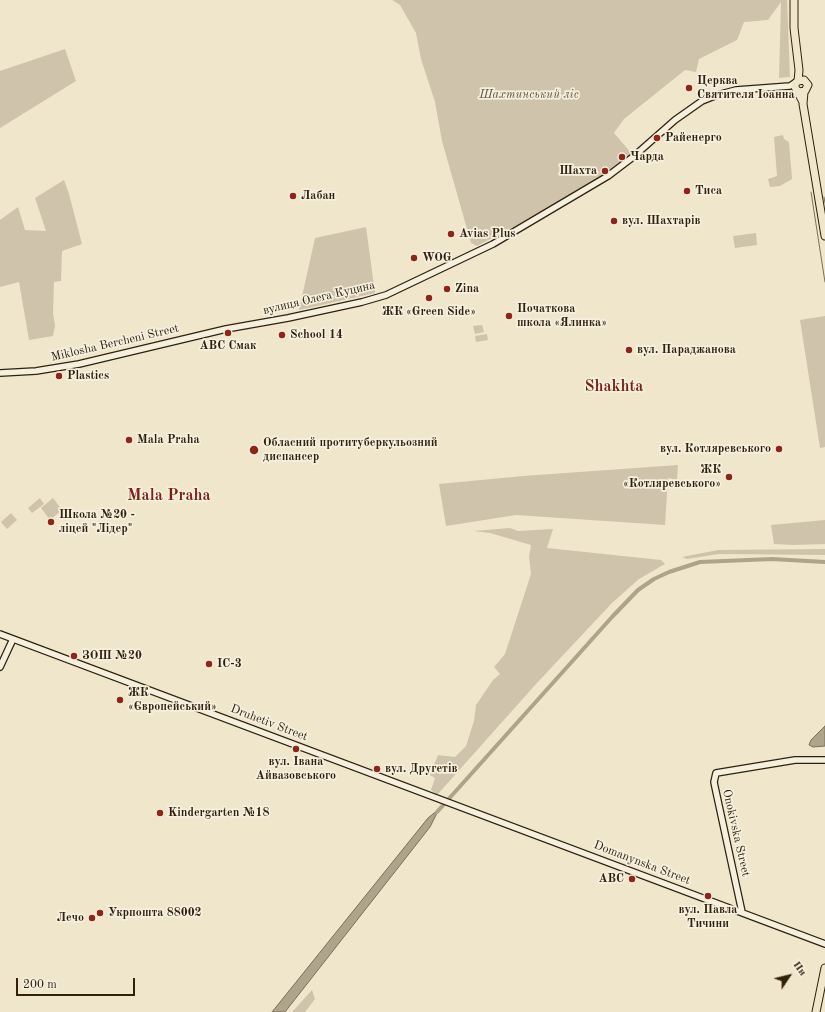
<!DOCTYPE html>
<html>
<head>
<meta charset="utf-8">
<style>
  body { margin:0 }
  #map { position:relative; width:825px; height:1012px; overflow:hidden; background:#efe6cc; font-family:"Old Standard TT",serif }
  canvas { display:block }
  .north { position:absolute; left:769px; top:956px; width:40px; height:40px; -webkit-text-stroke:3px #f5efde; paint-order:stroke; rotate:55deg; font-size:11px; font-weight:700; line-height:16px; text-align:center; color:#30200c }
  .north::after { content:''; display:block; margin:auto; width:14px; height:18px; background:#30200c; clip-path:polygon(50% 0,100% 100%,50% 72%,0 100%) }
  .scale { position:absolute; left:16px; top:978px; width:119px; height:18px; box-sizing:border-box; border:2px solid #30200c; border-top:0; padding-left:5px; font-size:12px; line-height:14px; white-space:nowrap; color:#30200c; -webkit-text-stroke:3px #f5efde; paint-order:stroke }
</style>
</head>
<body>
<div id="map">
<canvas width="825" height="1012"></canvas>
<div class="north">Пн</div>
<div class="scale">200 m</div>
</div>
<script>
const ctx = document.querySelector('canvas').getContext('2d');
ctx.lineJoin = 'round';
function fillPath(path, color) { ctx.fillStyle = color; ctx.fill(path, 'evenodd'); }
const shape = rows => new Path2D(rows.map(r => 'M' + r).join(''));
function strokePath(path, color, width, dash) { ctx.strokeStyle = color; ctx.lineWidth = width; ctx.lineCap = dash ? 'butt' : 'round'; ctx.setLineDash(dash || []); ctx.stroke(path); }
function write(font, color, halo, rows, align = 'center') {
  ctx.font = font + ' "Old Standard TT",serif'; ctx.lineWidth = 3.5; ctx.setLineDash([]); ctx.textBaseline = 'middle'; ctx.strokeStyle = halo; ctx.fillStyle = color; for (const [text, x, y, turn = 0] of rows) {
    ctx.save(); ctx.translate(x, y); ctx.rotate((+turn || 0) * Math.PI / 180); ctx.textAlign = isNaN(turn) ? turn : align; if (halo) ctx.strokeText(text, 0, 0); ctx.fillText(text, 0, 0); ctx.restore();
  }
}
const green = shape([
  [392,0,787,0,790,77,779,78,781,2,768,20,744,22,737,40,699,59,696,72,685,70,624,119,614,133,632,154,609,172,517,225,477,246,471,243,442,141,435,102,421,59,416,33,400,5],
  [65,49,76,81,0,128,0,71],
  [783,135,784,139,789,142,792,179,780,186,770,187,768,179,777,176,774,137],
  [64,180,69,194,82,244,62,251,61,281,54,282,53,313,55,326,53,336,29,340,19,282,0,287,0,220,18,207,25,230,46,231,35,198],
  [366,227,375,293,299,310,315,238],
  [756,233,757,245,735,248,733,236],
  [825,316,825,447,820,448,800,320],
  [482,325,484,332,475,334,473,326],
  [487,334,488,340,476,342,475,336],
  [678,465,677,480,668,478,665,525,516,515,446,526,439,484,523,476],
  [40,498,44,504,32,513,28,508],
  [53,498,62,510,50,520,41,508],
  [11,513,17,520,7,529,1,522],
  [825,520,825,544,794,545,774,544,771,525],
  [510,528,518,531,553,529,547,548,661,560,665,564,639,579,612,603,536,684,437,795,431,790,435,778,430,775,438,755,455,757,466,746,474,721,476,705,493,680,500,674,494,667,505,654,531,574,529,557,531,545,490,533,474,531],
  [825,549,825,555,719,554,687,559,682,557,718,550],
  [312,990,315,999,305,1012,292,1012]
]);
const water = shape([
  [825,726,825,746,813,747,809,745,811,740,825,726],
  [439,809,430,827,285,1012,272,1012,428,818,439,809]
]);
const stream = shape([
  [811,192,825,282],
  [824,197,825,203]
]);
const canal = shape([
  [437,812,612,617,638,590,654,579,669,572,700,562,772,559,825,562]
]);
const secondary = shape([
  [0,373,36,371,79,364,226,329,288,318,362,302,386,295,493,244,608,176,633,157,675,120,702,101,717,95,736,90,790,86,796,82],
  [0,634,825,944],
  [0,667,13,639],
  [742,912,715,787,714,782,716,773,795,760,825,760]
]);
const highway = shape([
  [794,0,794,28,799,70,798,81,795,84,795,87,803,102],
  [798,81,804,80,808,85,805,91,799,92],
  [804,92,803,104,825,236],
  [816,1012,825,968]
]);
const markers = [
  [689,88,4,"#8f2418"],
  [657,138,4,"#8f2418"],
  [622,157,4,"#8f2418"],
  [605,171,4,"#8f2418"],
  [687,191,4,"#8f2418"],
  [293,196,4,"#8f2418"],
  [614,221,4,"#8f2418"],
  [451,234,4,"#8f2418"],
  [414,258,4,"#8f2418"],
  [447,289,4,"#8f2418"],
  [429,298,4,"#8f2418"],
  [509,316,4,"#8f2418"],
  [228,333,4,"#8f2418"],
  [282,335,4,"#8f2418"],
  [629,350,4,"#8f2418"],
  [59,376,4,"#8f2418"],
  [129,440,4,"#8f2418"],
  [779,449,4,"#8f2418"],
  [254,450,5,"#8f2418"],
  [729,477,4,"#8f2418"],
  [51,522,4,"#8f2418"],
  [74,656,4,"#8f2418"],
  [209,664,4,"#8f2418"],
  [120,700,4,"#8f2418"],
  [296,749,4,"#8f2418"],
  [377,769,4,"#8f2418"],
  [160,813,4,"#8f2418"],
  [632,879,4,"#8f2418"],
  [708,896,4,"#8f2418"],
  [100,913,4,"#8f2418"],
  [92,918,4,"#8f2418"]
];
const poiNames = [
  ["Церква",697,81],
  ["Святителя Іоанна",697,95],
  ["Райенерго",665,138],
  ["Чарда",630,157],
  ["Шахта",597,171,"right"],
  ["Тиса",695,191],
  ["Лабан",301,196],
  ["вул. Шахтарів",622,221],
  ["Avias Plus",459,234],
  ["WOG",422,258],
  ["Zina",455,289],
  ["Початкова",517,309],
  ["школа «Ялинка»",517,323],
  ["ЖК «Green Side»",429,312,"center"],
  ["School 14",290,335],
  ["ABC Смак",228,346,"center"],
  ["вул. Параджанова",637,350],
  ["Plastics",67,376],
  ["Mala Praha",137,440],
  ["Обласний протитуберкульозний",263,443],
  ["диспансер",263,457],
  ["вул. Котляревського",771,449,"right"],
  ["ЖК",721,470,"right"],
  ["«Котляревського»",721,484,"right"],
  ["Школа №20 -",59,515],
  ["ліцей \"Лідер\"",59,529],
  ["ЗОШ №20",82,656],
  ["ІС-3",217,664],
  ["ЖК",128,693],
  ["«Європейський»",128,707],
  ["вул. Івана",296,762,"center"],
  ["Айвазовського",296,776,"center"],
  ["вул. Другетів",385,769],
  ["Kindergarten №18",168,813],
  ["ABC",624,879,"right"],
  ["вул. Павла",708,910,"center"],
  ["Тичини",708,924,"center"],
  ["Укрпошта 88002",108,913],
  ["Лечо",84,918,"right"]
];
const parkNames = [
  ["Шахтинський ліс",529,95]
];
const streetNames = [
  ["вулиця Олега Куцина",319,298,-13],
  ["Miklosha Bercheni Street",115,343,-13],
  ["Druhetiv Street",269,723,21],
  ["Onokivska Street",736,833,77],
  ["Domanynska Street",642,863,21]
];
const districtNames = [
  ["Shakhta",614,387],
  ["Mala Praha",169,496]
];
fillPath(green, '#cfc4ab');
fillPath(water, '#aea38b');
strokePath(water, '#7c6f58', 1);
strokePath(stream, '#7c6f58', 1);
strokePath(canal, '#aea38b', 4);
strokePath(secondary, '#30200c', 8);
strokePath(highway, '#30200c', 9);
strokePath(secondary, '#f5efde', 5.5);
strokePath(highway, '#efe6cc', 7);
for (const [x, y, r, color] of markers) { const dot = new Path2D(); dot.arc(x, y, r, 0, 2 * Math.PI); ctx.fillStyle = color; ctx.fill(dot); strokePath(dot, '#f5efde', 1.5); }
write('bold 12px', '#30200c', '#f5efde', poiNames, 'left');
write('italic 12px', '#60513c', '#f5efde', parkNames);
write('12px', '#30200c', '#f5efde', streetNames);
write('bold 16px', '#7a1f14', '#f5efde', districtNames);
</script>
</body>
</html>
